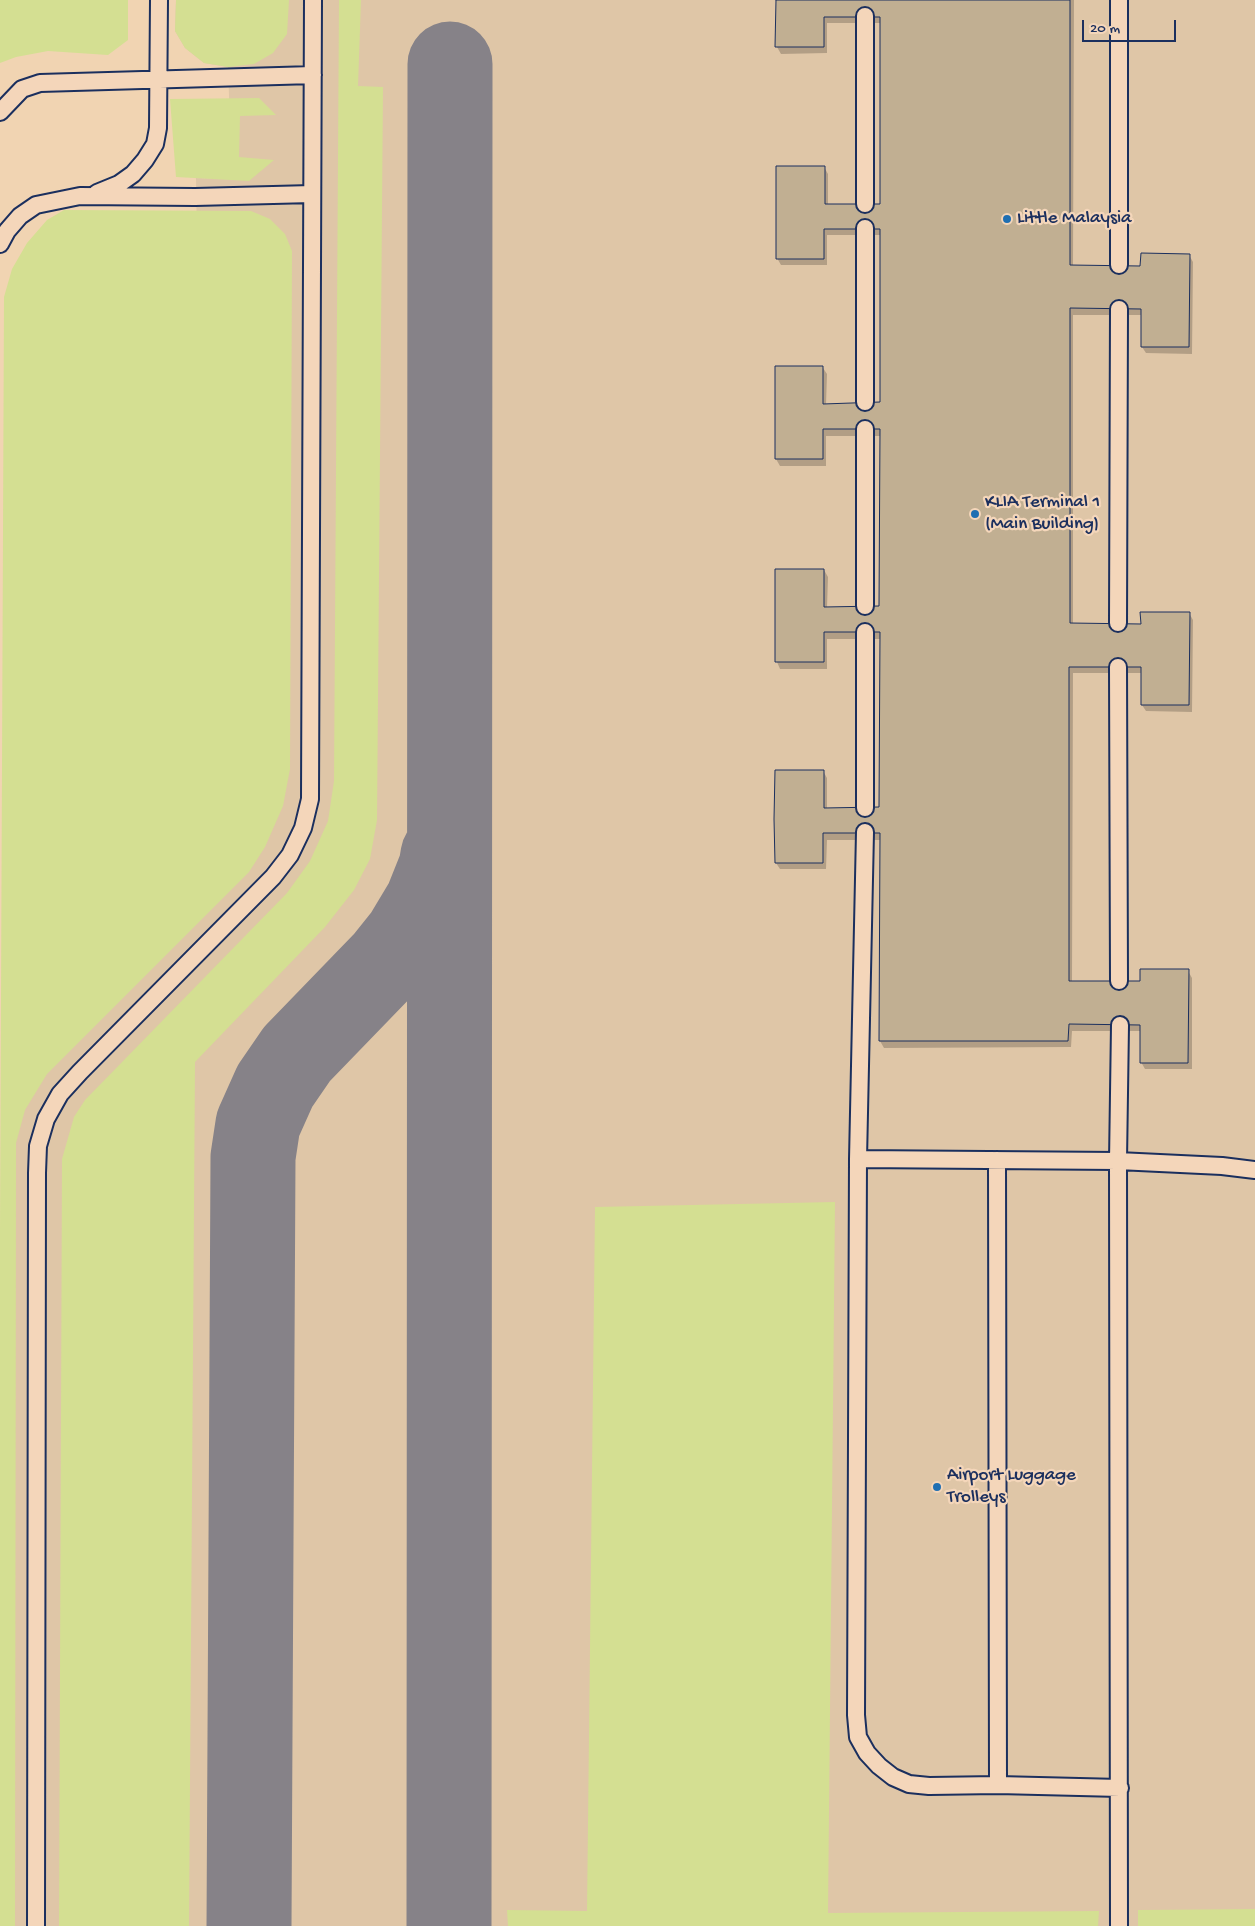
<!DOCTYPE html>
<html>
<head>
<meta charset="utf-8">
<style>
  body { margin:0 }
  #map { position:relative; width:1255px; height:1926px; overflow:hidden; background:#f1d4b2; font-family:"Gochi Hand",sans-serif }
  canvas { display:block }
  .scale { position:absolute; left:1082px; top:20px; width:94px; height:22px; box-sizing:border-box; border:2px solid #1b2f5e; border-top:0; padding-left:6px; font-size:15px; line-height:18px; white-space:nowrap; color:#1b2f5e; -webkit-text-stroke:4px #f4d6ba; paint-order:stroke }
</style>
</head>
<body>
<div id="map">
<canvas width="1255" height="1926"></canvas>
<div class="scale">20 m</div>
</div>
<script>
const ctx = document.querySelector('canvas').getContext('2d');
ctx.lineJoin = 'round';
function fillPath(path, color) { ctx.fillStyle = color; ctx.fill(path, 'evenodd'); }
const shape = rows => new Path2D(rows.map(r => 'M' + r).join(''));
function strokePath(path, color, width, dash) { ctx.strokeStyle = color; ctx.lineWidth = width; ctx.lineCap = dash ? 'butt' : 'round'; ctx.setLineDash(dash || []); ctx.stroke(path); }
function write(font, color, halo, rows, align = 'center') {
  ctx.font = font + ' "Gochi Hand",sans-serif'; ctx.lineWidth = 4.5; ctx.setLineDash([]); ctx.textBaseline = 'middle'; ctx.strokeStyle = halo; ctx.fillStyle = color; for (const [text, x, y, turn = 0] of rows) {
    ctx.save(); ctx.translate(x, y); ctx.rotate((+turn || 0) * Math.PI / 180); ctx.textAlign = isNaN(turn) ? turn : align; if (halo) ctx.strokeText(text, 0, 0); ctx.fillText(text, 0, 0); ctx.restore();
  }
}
const built = shape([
  [176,0,1255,0,1255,1926,6,1926,11,1086,197,241,196,178,232,179,228,67,204,63,185,48,175,31]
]);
const green = shape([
  [0,0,128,0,128,40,108,55,48,51,16,57,0,63],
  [176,0,289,0,287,34,273,53,254,64,228,67,204,63,185,48,175,31],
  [339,0,361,0,358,86,383,87,377,820,370,859,354,890,325,927,195,1062,189,1926,59,1926,62,1159,74,1117,85,1100,287,893,310,861,328,821,334,781],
  [259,98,276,115,240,116,239,157,274,160,249,181,176,177,170,99],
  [64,210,251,211,270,219,285,234,292,251,290,769,283,806,265,847,249,872,47,1074,25,1110,16,1143,15,1926,0,1926,0,1232,4,297,12,269,27,243,47,220],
  [835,1202,828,1913,1099,1911,1098,1926,508,1926,507,1910,587,1911,595,1207],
  [1255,1909,1255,1926,1138,1926,1138,1910]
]);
const shadow = shape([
  [777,0,1074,0,1073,266,1142,267,1189,255,1193,262,1192,354,1146,353,1142,347,1142,315,1073,315,1073,624,1142,625,1189,613,1193,620,1192,712,1146,711,1142,705,1142,673,1073,673,1072,982,1141,982,1188,971,1192,978,1192,1069,1145,1069,1141,1062,1141,1031,1072,1031,1071,1047,884,1048,880,1041,881,840,827,840,826,869,780,869,776,863,823,771,827,778,827,809,881,809,881,639,827,639,827,669,780,669,777,662,824,570,828,577,827,608,881,607,881,436,826,436,826,466,780,466,776,459,823,368,827,374,826,405,881,404,881,235,827,235,827,265,781,265,777,258,824,167,828,174,828,205,881,205,881,23,827,23,827,53,781,54,777,47]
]);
const taxiway = shape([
  [249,1926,253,1157,258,1124,275,1086,297,1054,386,962,406,937,427,902,441,867,443,855],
  [449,1926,450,64]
]);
const building = shape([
  [776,0,1070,0,1070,265,1140,266,1141,253,1190,254,1189,347,1141,347,1141,309,1070,308,1070,623,1141,624,1140,612,1190,612,1189,705,1141,705,1141,667,1069,667,1069,981,1140,981,1140,969,1189,969,1188,1063,1140,1063,1140,1025,1069,1024,1068,1041,879,1041,880,833,823,833,823,863,775,863,774,819,775,770,824,770,824,808,879,807,880,632,824,632,824,662,775,662,775,569,824,569,824,607,879,606,880,429,823,429,823,459,775,459,775,366,823,366,823,404,880,402,880,229,824,229,824,259,776,259,776,166,825,166,825,204,880,204,880,17,824,17,824,47,775,47,776,0]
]);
const service = shape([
  [0,112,22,89,40,83,313,75],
  [97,193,119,184,133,174,145,160,155,144,158,128,159,0],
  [865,204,865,16],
  [865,228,865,402],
  [0,244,7,231,20,216,36,205,80,196,195,197,312,194],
  [1119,265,1119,0],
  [865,429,865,606],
  [1118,623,1119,309],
  [1118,667,1119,981],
  [865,808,865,632],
  [865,832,858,1159,856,1715,858,1737,867,1753,879,1766,893,1777,909,1784,929,1786,998,1785,1120,1788],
  [858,1159,1118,1161,1222,1166,1255,1170],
  [997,1160,998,1785],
  [36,1926,37,1173,38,1146,46,1119,60,1094,80,1072,273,877,290,855,303,828,310,799,313,0],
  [1119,1926,1118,1161,1120,1025]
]);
const markers = [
  [1007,219,5,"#1f6fb2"],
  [975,514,5,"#1f6fb2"],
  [937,1487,5,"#1f6fb2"]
];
const poiNames = [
  ["Little Malaysia",1017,219],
  ["KLIA Terminal 1",985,503],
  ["(Main Building)",985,525],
  ["Airport Luggage",947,1476],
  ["Trolleys",947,1498]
];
fillPath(built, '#dfc6a7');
fillPath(green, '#d4df92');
fillPath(shadow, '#0003');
strokePath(taxiway, '#868288', 85);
fillPath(building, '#c1af92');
strokePath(building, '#1b2f5e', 1);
strokePath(service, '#1b2f5e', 20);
strokePath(service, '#f4d6ba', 16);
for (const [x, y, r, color] of markers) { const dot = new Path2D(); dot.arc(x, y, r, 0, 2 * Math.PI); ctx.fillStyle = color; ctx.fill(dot); strokePath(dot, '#f4d6ba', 2); }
write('19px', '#1b2f5e', '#f4d6ba', poiNames, 'left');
</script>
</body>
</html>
